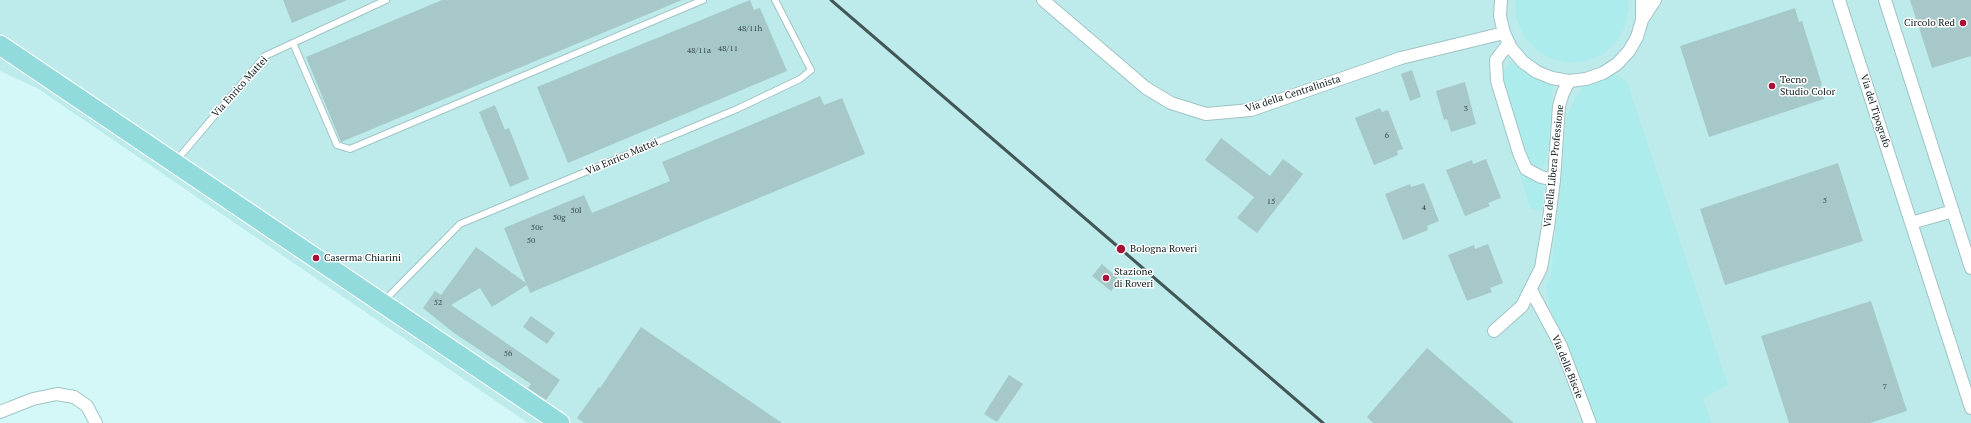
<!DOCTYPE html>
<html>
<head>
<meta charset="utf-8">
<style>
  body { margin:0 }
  canvas { display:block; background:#d4f8f8 }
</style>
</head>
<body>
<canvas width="1971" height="423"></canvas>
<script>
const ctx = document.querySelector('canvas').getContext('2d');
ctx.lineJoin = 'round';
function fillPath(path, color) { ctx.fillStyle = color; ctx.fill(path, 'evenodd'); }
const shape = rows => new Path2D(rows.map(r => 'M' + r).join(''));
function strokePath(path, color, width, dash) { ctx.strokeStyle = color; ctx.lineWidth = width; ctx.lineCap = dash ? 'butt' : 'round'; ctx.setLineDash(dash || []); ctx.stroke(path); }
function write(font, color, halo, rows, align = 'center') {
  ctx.font = font + ' "PT Serif",serif'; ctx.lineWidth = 3; ctx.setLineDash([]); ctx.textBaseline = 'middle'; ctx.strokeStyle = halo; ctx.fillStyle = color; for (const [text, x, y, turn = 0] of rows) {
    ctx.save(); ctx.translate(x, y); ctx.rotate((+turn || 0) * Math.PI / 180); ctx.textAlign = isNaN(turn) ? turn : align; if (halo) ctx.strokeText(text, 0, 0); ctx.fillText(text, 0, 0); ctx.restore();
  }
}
const built = shape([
  [0,0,1971,0,1971,423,528,423,37,88,0,71]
]);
const green = shape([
  [1515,0,1628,0,1629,9,1625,27,1616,42,1603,54,1586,61,1569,63,1551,59,1536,50,1524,36,1516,18],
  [1510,62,1553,85,1550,140,1544,166,1536,167,1528,165,1504,81,1504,72],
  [1615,74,1627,82,1728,385,1703,398,1711,423,1598,423,1549,305,1546,287,1551,276,1567,116,1575,98,1583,87],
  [1519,171,1528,178,1538,180,1543,189,1542,211,1530,209]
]);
const building = shape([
  [283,0,347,0,292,23],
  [442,0,682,0,341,142,306,57],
  [750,0,754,10,760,8,787,71,568,163,537,87],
  [1910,0,1971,0,1971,56,1932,68],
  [1795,8,1799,22,1802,21,1822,85,1820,86,1824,99,1709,137,1680,46],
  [1412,70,1421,97,1410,101,1401,74],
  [1465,82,1476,124,1451,132,1447,119,1444,120,1436,91],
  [820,96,824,105,842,98,865,154,530,293,527,285,492,307,480,288,451,305,560,380,546,400,528,388,531,384,454,333,423,308,435,291,441,295,476,247,526,283,504,228,584,195,592,213,670,181,662,162],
  [495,105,505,130,509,128,529,179,510,187,479,112],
  [1380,108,1382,112,1388,110,1403,149,1397,151,1398,155,1374,165,1355,118],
  [1221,138,1270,176,1283,159,1303,174,1257,233,1237,218,1254,197,1205,160],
  [1486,159,1501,198,1488,203,1490,206,1465,216,1446,170,1472,160,1473,164],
  [1838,163,1863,241,1725,285,1700,209],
  [1424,183,1439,221,1427,226,1428,230,1403,240,1385,194,1410,184,1411,187],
  [1488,244,1503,283,1490,288,1492,292,1467,301,1448,255,1474,245,1475,249],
  [1102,264,1120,280,1111,291,1092,276],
  [1871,301,1907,411,1870,423,1789,423,1761,336],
  [531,316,555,333,547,344,523,327],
  [641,327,782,423,584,423,577,418,599,387,600,388],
  [1427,348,1514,423,1373,423,1367,417],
  [1009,375,1023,384,997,422,984,414]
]);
const service = shape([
  [293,43,337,145,350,149,703,0],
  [176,161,265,56,386,0],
  [383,302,460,224,737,109,800,79,811,70,775,0]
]);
const minor = shape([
  [1043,0,1146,88,1171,103,1206,114,1251,110,1401,58,1504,33],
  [1501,0,1500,16,1504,33,1511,48,1523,62,1537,72,1552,78,1569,81,1586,79,1603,73,1617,64,1629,51,1637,37,1642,20,1642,0],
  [1839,0,1971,408],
  [1885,0,1971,268],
  [1642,20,1655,0],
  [1509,43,1496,60,1497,81,1519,153,1526,169,1541,177,1554,180],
  [1911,223,1953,211],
  [1531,290,1561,346,1590,423],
  [1494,331,1522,306,1541,268,1548,227,1554,180,1559,106,1563,93,1569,81],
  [0,412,33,399,57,394,74,397,87,406,96,423]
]);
const primary = shape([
  [0,45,560,423]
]);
const rail = shape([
  [831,0,1323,423]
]);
const markers = [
  [1963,23,4,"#a81037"],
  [1772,86,4,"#a81037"],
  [1121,249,5,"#a81037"],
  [316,258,4,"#a81037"],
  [1106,278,4,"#a81037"]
];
const numberNames = [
  ["48/11h",750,29],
  ["48/11",728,49],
  ["48/11a",699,51],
  ["3",1466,109],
  ["6",1387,136],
  ["5",1825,201],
  ["15",1271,202],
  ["4",1424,208],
  ["50l",576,211],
  ["50g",559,218],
  ["50c",537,228],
  ["50",531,241],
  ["52",438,303],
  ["56",508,354],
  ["7",1885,387]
];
const poiNames = [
  ["Circolo Red",1955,23,"right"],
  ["Tecno",1780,80],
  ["Studio Color",1780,92],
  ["Bologna Roveri",1130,249],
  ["Caserma Chiarini",324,258],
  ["Stazione",1114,272],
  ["di Roveri",1114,284]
];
const streetNames = [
  ["Via Enrico Mattei",240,87,-48],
  ["Via della Centralinista",1293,94,-18],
  ["Via del Tipografo",1875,111,72],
  ["Via Enrico Mattei",622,157,-23],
  ["Via della Libera Professione",1554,166,-84],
  ["Via delle Biscie",1567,367,68]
];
fillPath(built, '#bdebeb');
fillPath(green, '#acecec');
fillPath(building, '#a6c8c8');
strokePath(service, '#a1c4c4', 8);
strokePath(minor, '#a1c4c4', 14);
strokePath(primary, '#fff', 21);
strokePath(service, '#fff', 6);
strokePath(minor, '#fff', 12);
strokePath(primary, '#91dbdc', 19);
strokePath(rail, '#435757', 3);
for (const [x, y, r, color] of markers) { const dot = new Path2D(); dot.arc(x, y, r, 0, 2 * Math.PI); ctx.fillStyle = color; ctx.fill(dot); strokePath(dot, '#fff', 1.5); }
write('8px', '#354747', null, numberNames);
write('10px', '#0f1c1c', '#fff', poiNames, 'left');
write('10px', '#0f1c1c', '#fff', streetNames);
</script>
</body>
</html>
